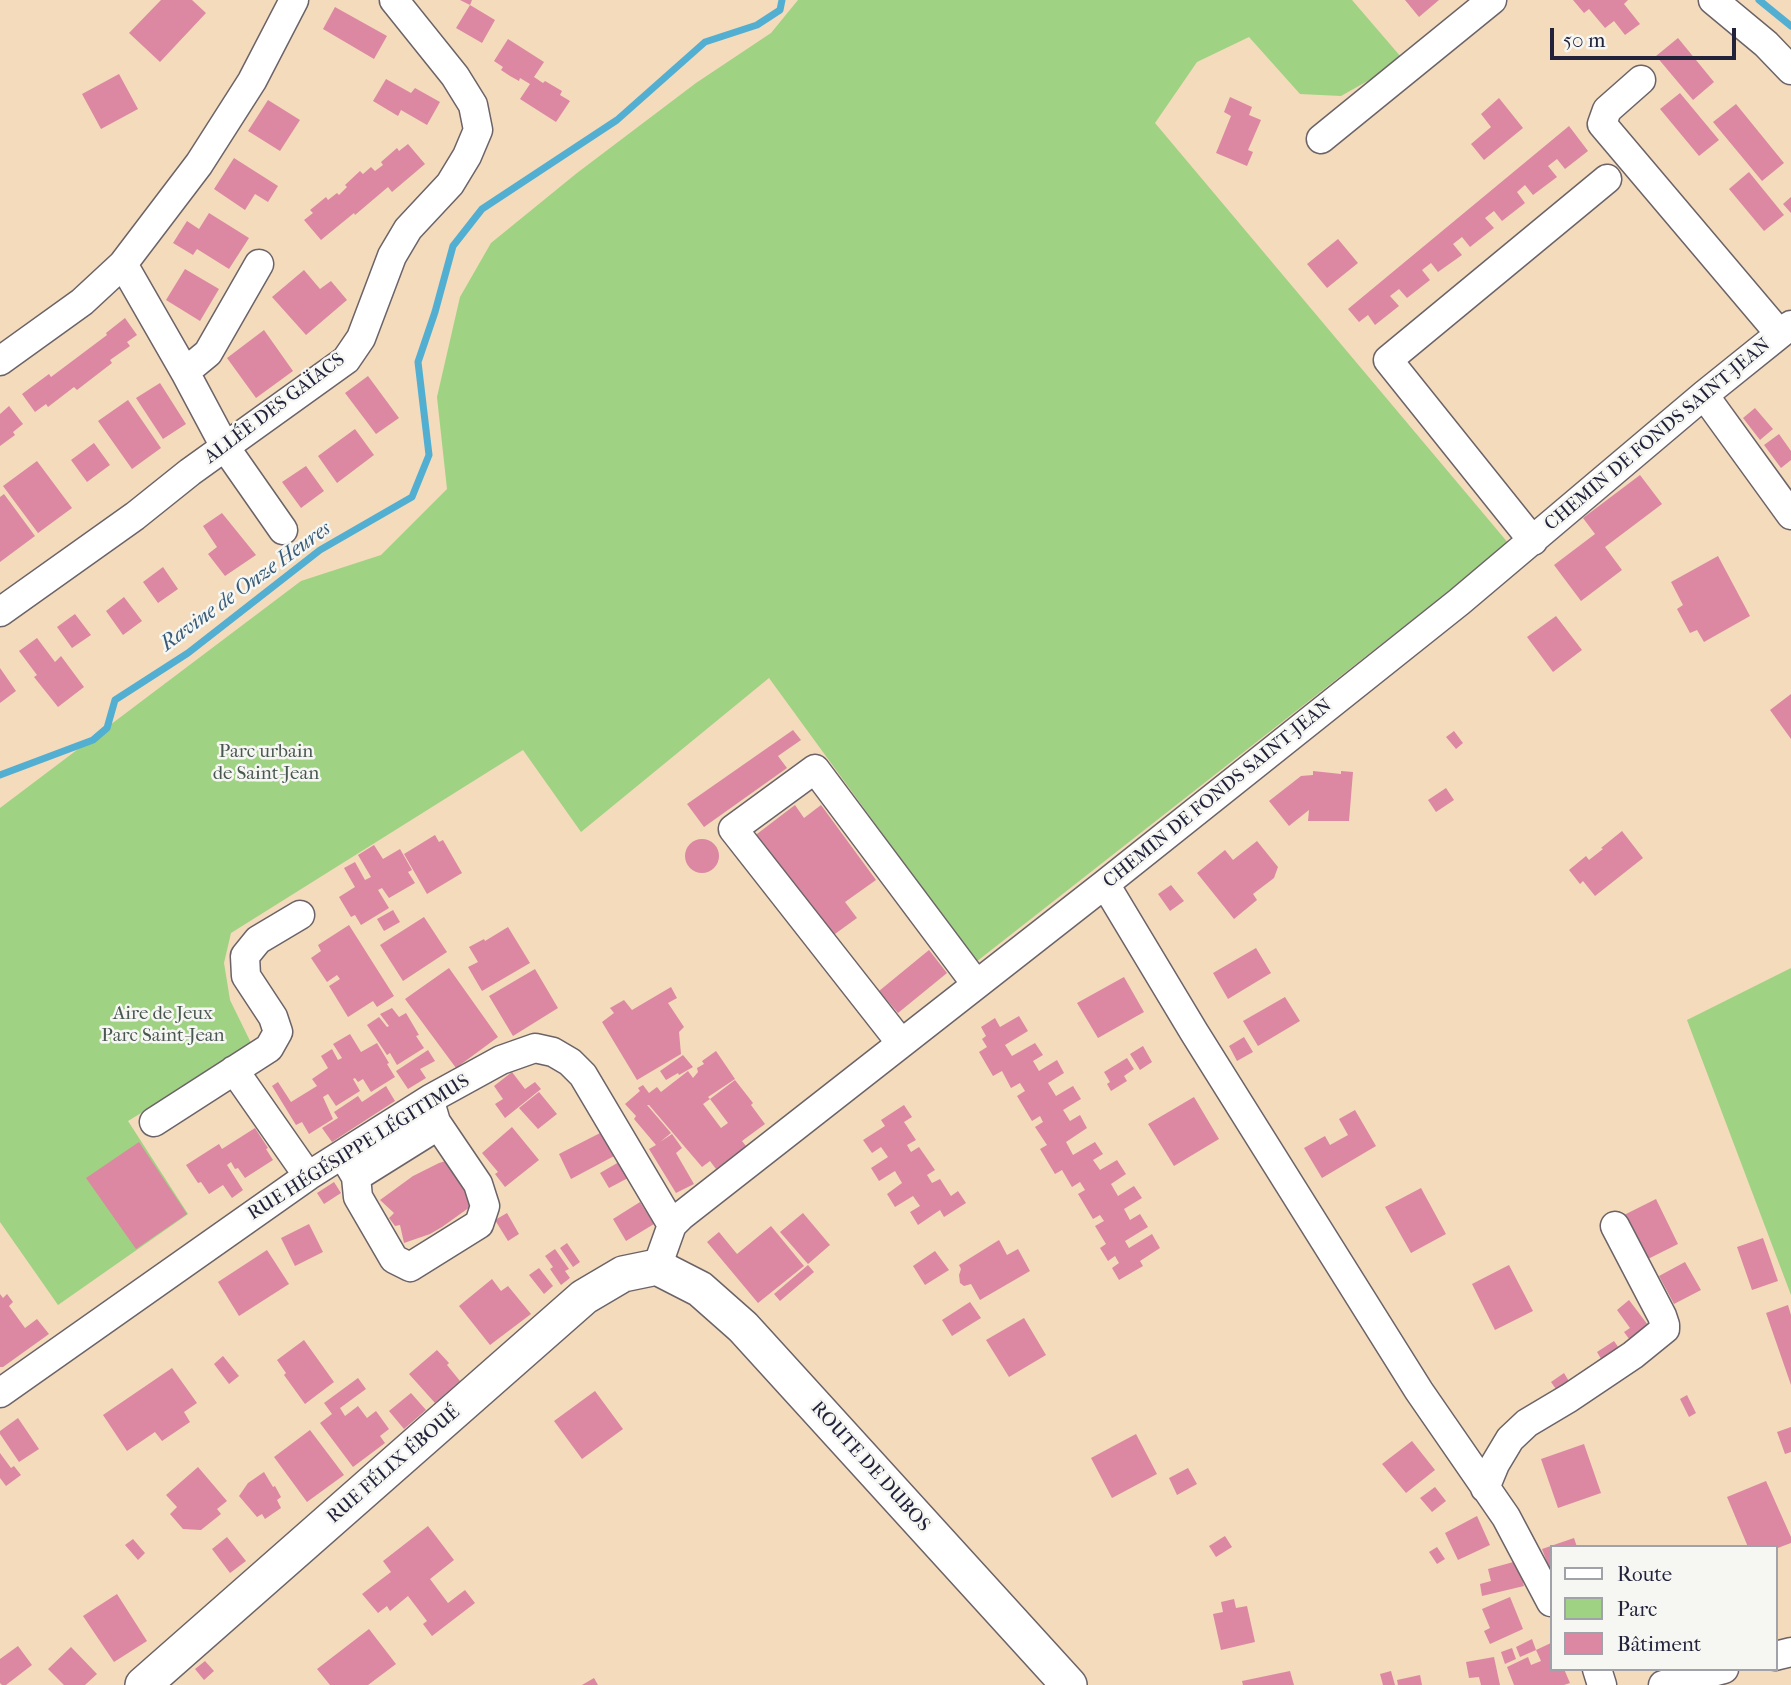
<!DOCTYPE html>
<html>
<head>
<meta charset="utf-8">
<style>
  body { margin:0 }
  #map { position:relative; width:1791px; height:1685px; overflow:hidden; background:#f3dbbc; font-family:"IM FELL French Canon",serif }
  canvas { display:block }
  .legend { position:absolute; left:1550px; top:1545px; width:228px; height:126px; box-sizing:border-box; background:#f6f6f2; border:2px solid #a1a1a9; margin:0; padding:9px 12px; list-style:none; font-size:21px; color:#22223b }
  .legend li { display:flex; align-items:center; gap:14px; height:35px }
  .legend b { width:35px; border:2px solid #a1a1a9 }
  .scale { position:absolute; left:1550px; top:28px; width:186px; height:32px; box-sizing:border-box; border:4px solid #22223b; border-top:0; padding-left:9px; font-size:21px; line-height:24px; white-space:nowrap; color:#22223b; -webkit-text-stroke:5px #f6f6f2; paint-order:stroke }
</style>
</head>
<body>
<div id="map">
<canvas width="1791" height="1685"></canvas>
<ul class="legend">
<li><b style="height:9px;background:#fff"></b>Route</li>
<li><b style="height:19px;background:#9fd282"></b>Parc</li>
<li><b style="height:19px;background:#dc88a3"></b>Bâtiment</li>
</ul>
<div class="scale">50 m</div>
</div>
<script>
const ctx = document.querySelector('canvas').getContext('2d');
ctx.lineJoin = 'round';
function fillPath(path, color) { ctx.fillStyle = color; ctx.fill(path, 'evenodd'); }
const shape = rows => new Path2D(rows.map(r => 'M' + r).join(''));
function strokePath(path, color, width, dash) { ctx.strokeStyle = color; ctx.lineWidth = width; ctx.lineCap = dash ? 'butt' : 'round'; ctx.setLineDash(dash || []); ctx.stroke(path); }
function write(font, color, halo, rows, align = 'center') {
  ctx.font = font + ' "IM FELL French Canon",serif'; ctx.lineWidth = 5; ctx.setLineDash([]); ctx.textBaseline = 'middle'; ctx.strokeStyle = halo; ctx.fillStyle = color; for (const [text, x, y, turn = 0] of rows) {
    ctx.save(); ctx.translate(x, y); ctx.rotate((+turn || 0) * Math.PI / 180); ctx.textAlign = isNaN(turn) ? turn : align; if (halo) ctx.strokeText(text, 0, 0); ctx.fillText(text, 0, 0); ctx.restore();
  }
}
const green = shape([
  [798,0,1352,0,1401,57,1387,70,1341,96,1300,94,1249,37,1197,62,1155,123,1509,544,976,962,769,678,581,832,523,750,231,933,224,963,230,1000,252,1045,128,1121,188,1214,58,1305,0,1222,0,808,301,581,381,555,447,489,437,397,460,297,491,243,577,173,696,83,771,33],
  [1791,968,1791,1295,1687,1020]
]);
const stream = shape([
  [1759,0,1791,26],
  [0,775,93,740,107,728,115,700,188,653,320,550,412,497,429,455,418,362,435,312,453,246,482,209,617,120,705,42,757,25,780,10,782,0]
]);
const building = shape([
  [161,0,192,0,206,13,160,62,129,33],
  [460,0,472,0,470,5,495,20,482,43,456,28,470,5],
  [1405,0,1439,0,1419,17],
  [1573,0,1628,0,1624,4,1640,24,1625,35,1614,21,1605,28,1589,9,1584,13],
  [335,7,387,36,374,59,323,29],
  [1678,38,1714,82,1693,100,1656,56],
  [508,39,544,62,534,77,543,83,545,81,562,91,560,95,570,101,556,122,520,99,530,84,520,78,519,81,510,76,501,70,503,67,494,61],
  [119,74,138,109,101,129,82,94],
  [386,79,411,93,415,88,440,102,427,125,401,110,398,116,373,101],
  [1680,93,1719,140,1699,156,1660,109],
  [1230,97,1252,107,1249,115,1261,120,1248,150,1253,152,1247,166,1216,153,1231,116,1224,112],
  [1499,98,1523,128,1484,160,1471,144,1491,127,1481,114],
  [268,100,300,120,280,151,248,131],
  [1736,104,1784,163,1762,181,1713,122],
  [1569,126,1588,151,1565,169,1557,159,1548,166,1557,177,1533,195,1525,185,1517,192,1525,203,1502,221,1494,211,1485,218,1494,228,1470,247,1462,237,1453,244,1462,255,1438,272,1431,263,1422,270,1430,280,1407,298,1399,289,1390,296,1399,306,1375,325,1368,315,1359,322,1348,309],
  [408,144,425,164,392,192,388,187,355,215,354,213,321,240,304,220,313,213,310,210,326,197,328,200,337,193,339,195,347,187,345,185,360,171,363,174,371,167,375,171,383,165,381,162,397,148,399,151],
  [234,158,278,186,268,202,255,194,245,210,214,189],
  [1749,172,1784,215,1764,231,1729,189],
  [1791,197,1791,213,1783,204],
  [209,213,249,238,229,269,197,249,193,255,173,243,187,221,199,229],
  [1338,239,1358,263,1327,288,1307,264],
  [185,269,219,289,200,321,166,300],
  [304,270,320,289,331,281,347,300,306,335,272,297],
  [125,318,137,335,127,342,130,346,110,360,112,363,77,390,74,387,48,407,46,404,35,412,22,394,49,374,51,377,107,335,106,333],
  [264,330,293,371,256,398,227,358],
  [368,376,399,418,376,434,345,393],
  [160,383,186,424,163,439,136,398],
  [128,400,161,448,132,469,98,421],
  [9,406,23,424,13,432,15,435,0,446,0,414],
  [1755,408,1773,429,1760,440,1743,418],
  [355,429,374,455,337,483,318,456],
  [1779,434,1791,451,1791,460,1781,468,1764,445],
  [94,443,110,465,87,482,71,460],
  [37,461,72,508,38,533,3,486],
  [306,466,324,491,301,508,282,482],
  [1640,475,1662,504,1605,547,1622,570,1581,601,1554,565,1595,534,1583,518],
  [4,494,35,536,0,562,0,497],
  [222,513,256,555,225,576,208,554,217,547,203,526],
  [1718,556,1750,616,1704,642,1697,630,1690,633,1677,609,1683,605,1671,582],
  [163,567,178,589,158,603,143,582],
  [124,597,142,621,123,635,106,611],
  [75,614,91,635,72,648,57,627],
  [1556,616,1582,650,1553,672,1527,637],
  [37,638,55,662,61,656,84,687,58,707,34,677,37,675,19,651],
  [0,668,16,691,0,703],
  [1791,694,1791,739,1770,710],
  [793,730,801,740,778,756,787,768,704,827,687,804],
  [1454,731,1463,743,1456,749,1446,737],
  [1313,771,1341,774,1341,771,1353,772,1349,821,1308,821,1309,810,1289,826,1269,801,1301,776,1313,775],
  [1446,788,1454,800,1436,812,1428,800],
  [795,805,804,818,821,805,876,880,845,902,857,918,828,939,753,837],
  [1622,831,1643,858,1595,896,1583,881,1580,884,1569,870,1586,856,1589,860,1603,849,1601,848],
  [435,835,439,842,443,840,462,873,427,894,404,854],
  '685 856a17 17 0 1 1 34 0a17 17 0 1 1-34 0Z',
  [1257,841,1278,867,1274,878,1253,894,1257,900,1234,919,1197,873,1225,850,1233,860],
  [374,845,383,859,400,849,412,870,408,872,415,883,389,898,382,888,378,890,389,908,361,925,355,915,351,917,339,897,355,887,344,868,355,862,365,880,371,877,358,855],
  [1171,885,1184,901,1170,911,1158,894],
  [393,910,400,922,384,931,377,919],
  [424,917,447,952,403,981,380,945],
  [349,925,394,996,377,1007,373,1001,348,1017,329,986,340,979,337,975,327,982,311,958,321,951,318,945],
  [508,927,530,963,482,991,468,967,478,962,469,947,484,939,485,941],
  [1256,948,1271,973,1228,999,1213,973],
  [929,950,947,973,898,1013,879,991],
  [449,968,498,1037,456,1068,405,999],
  [535,969,558,1008,513,1036,489,996],
  [1124,977,1144,1012,1098,1038,1077,1003],
  [671,987,677,998,668,1003,684,1027,679,1032,681,1054,637,1080,602,1022,614,1013,610,1008,624,1000,632,1010],
  [1285,997,1300,1021,1258,1046,1243,1021],
  [392,1008,399,1017,406,1013,419,1035,416,1036,424,1048,397,1065,390,1053,387,1055,367,1025,379,1017,387,1027,389,1026,380,1014],
  [1019,1016,1028,1031,1005,1045,1012,1056,1035,1043,1043,1055,1033,1061,1039,1071,1057,1060,1064,1073,1048,1083,1056,1096,1073,1086,1081,1099,1063,1110,1070,1121,1080,1115,1087,1128,1066,1142,1073,1155,1095,1142,1103,1154,1093,1160,1100,1170,1117,1160,1126,1174,1111,1184,1118,1196,1134,1186,1142,1198,1124,1209,1130,1220,1140,1214,1148,1227,1125,1241,1129,1248,1152,1234,1160,1248,1140,1261,1143,1266,1119,1280,1112,1268,1119,1263,1115,1256,1108,1261,1100,1248,1106,1244,1095,1226,1104,1221,1100,1215,1093,1219,1078,1194,1085,1190,1080,1182,1072,1187,1062,1170,1055,1174,1040,1149,1047,1145,1035,1127,1043,1122,1040,1116,1032,1121,1017,1096,1025,1091,1020,1083,1011,1088,1002,1071,993,1076,979,1052,987,1047,982,1039,986,1036,981,1027,995,1018,1000,1027],
  [350,1034,361,1052,377,1043,389,1063,387,1064,395,1077,371,1092,363,1079,358,1082,355,1078,353,1079,360,1091,336,1106,328,1094,323,1097,333,1119,309,1134,302,1122,296,1125,272,1086,278,1082,291,1102,317,1086,312,1079,328,1068,321,1056,332,1049,338,1060,342,1058,333,1044],
  [1244,1037,1253,1052,1237,1061,1229,1046],
  [1143,1046,1152,1062,1140,1070,1130,1054],
  [428,1050,435,1061,420,1069,426,1078,408,1089,396,1071],
  [716,1051,735,1079,708,1097,710,1099,735,1080,753,1103,751,1105,765,1124,742,1141,746,1146,716,1169,710,1161,702,1167,649,1105,647,1105,671,1133,660,1142,672,1134,682,1148,676,1153,694,1184,676,1193,649,1149,656,1145,634,1119,636,1116,625,1104,640,1091,638,1088,643,1085,649,1093,657,1087,661,1092,688,1071,693,1078,698,1072,697,1068,704,1064,702,1061],
  [710,1099,728,1123,721,1128,703,1104],
  [683,1055,693,1067,679,1075,678,1073,666,1080,660,1071],
  [1127,1058,1134,1069,1124,1076,1127,1081,1111,1091,1107,1084,1110,1082,1104,1072],
  [512,1072,525,1089,535,1082,541,1089,505,1118,495,1104,503,1099,494,1086],
  [386,1086,395,1101,332,1142,322,1128,338,1118,334,1112,358,1096,362,1102],
  [539,1092,557,1114,538,1129,519,1108],
  [1194,1097,1219,1139,1174,1166,1148,1124],
  [904,1105,912,1117,904,1122,916,1140,907,1145,911,1152,919,1147,935,1170,927,1175,932,1183,940,1179,951,1196,958,1191,966,1203,944,1217,940,1210,918,1225,910,1212,920,1206,913,1196,895,1207,887,1194,902,1183,895,1171,879,1181,871,1168,888,1157,881,1147,872,1153,863,1140,885,1126,881,1120],
  [1355,1110,1376,1146,1322,1178,1304,1148,1325,1136,1330,1145,1348,1135,1339,1119],
  [512,1127,539,1160,505,1187,495,1174,498,1172,482,1153],
  [255,1128,268,1148,266,1149,273,1160,245,1178,238,1168,235,1169,231,1162,227,1165,243,1190,232,1198,223,1185,209,1194,201,1182,198,1183,186,1165,219,1144,222,1149],
  [604,1131,616,1155,571,1179,559,1154],
  [139,1142,187,1214,136,1249,86,1178],
  [452,1159,457,1178,462,1176,467,1185,463,1189,477,1202,442,1227,430,1234,404,1243,400,1225,395,1226,389,1218,394,1213,380,1200,413,1176,439,1163],
  [619,1162,628,1178,609,1188,600,1173],
  [334,1182,341,1193,324,1204,317,1193],
  [1421,1188,1446,1234,1411,1253,1385,1207],
  [1656,1199,1678,1244,1640,1263,1618,1218],
  [640,1202,654,1224,626,1241,613,1219],
  [507,1213,519,1234,508,1241,495,1220],
  [803,1213,830,1245,808,1264,780,1232],
  [309,1224,323,1252,295,1266,281,1238],
  [771,1226,804,1266,758,1303,707,1242,719,1232,737,1254],
  [1763,1238,1778,1281,1752,1290,1737,1247],
  [999,1240,1007,1255,1018,1249,1030,1271,980,1300,971,1284,964,1286,960,1283,959,1275,961,1269,959,1265],
  [567,1243,580,1262,573,1267,560,1248],
  [555,1249,569,1269,565,1271,570,1278,561,1285,550,1269,553,1267,545,1256],
  [267,1250,289,1284,239,1316,218,1282],
  [935,1251,949,1270,925,1285,913,1266],
  [1685,1262,1701,1290,1674,1304,1659,1276],
  [808,1265,814,1272,780,1301,774,1294],
  [1509,1265,1533,1311,1495,1330,1472,1284],
  [539,1268,553,1286,544,1294,529,1275],
  [492,1279,501,1291,508,1286,531,1314,490,1345,459,1306],
  [0,1294,3,1298,7,1294,13,1302,9,1306,25,1328,37,1319,49,1334,3,1367,0,1367],
  [1629,1300,1651,1329,1632,1343,1624,1332,1630,1328,1617,1310],
  [970,1302,981,1318,952,1336,942,1320],
  [1788,1305,1791,1315,1791,1385,1766,1313],
  [1024,1318,1046,1355,1009,1377,986,1340],
  [304,1340,334,1382,305,1404,284,1375,286,1373,277,1360],
  [1614,1341,1621,1351,1603,1362,1597,1352],
  [437,1350,449,1363,447,1365,460,1381,435,1403,409,1374],
  [223,1356,239,1376,229,1384,214,1364],
  [172,1368,197,1403,184,1412,190,1422,162,1441,155,1432,127,1451,103,1415],
  [1564,1373,1570,1383,1558,1392,1551,1382],
  [358,1378,366,1389,340,1408,345,1416,358,1406,367,1418,376,1411,389,1429,380,1436,385,1443,353,1467,320,1423,332,1414,324,1403],
  [595,1391,623,1429,582,1459,554,1421],
  [411,1393,426,1410,404,1429,389,1411],
  [1687,1395,1696,1413,1689,1417,1680,1399],
  [18,1418,39,1449,19,1462,0,1434,0,1431],
  [1791,1427,1791,1452,1785,1454,1777,1432],
  [310,1430,344,1475,307,1502,274,1457],
  [1136,1434,1157,1474,1112,1498,1091,1458],
  [1412,1441,1435,1470,1406,1493,1382,1464],
  [1584,1444,1601,1493,1558,1508,1541,1459],
  [0,1453,11,1468,14,1466,21,1475,6,1486,0,1478],
  [198,1467,227,1501,217,1509,221,1514,201,1530,183,1529,170,1514,177,1507,166,1495],
  [1188,1468,1197,1484,1177,1495,1169,1478],
  [264,1472,273,1487,275,1486,281,1497,277,1500,281,1508,265,1519,262,1514,257,1517,239,1496,248,1483],
  [1766,1481,1791,1537,1791,1543,1775,1549,1775,1547,1748,1547,1727,1497],
  [1435,1487,1446,1501,1432,1512,1420,1498],
  [1477,1516,1490,1545,1458,1560,1445,1533],
  [428,1526,454,1560,430,1579,448,1603,465,1590,475,1603,432,1636,423,1624,427,1621,408,1596,390,1611,387,1606,378,1613,362,1594,391,1572,383,1561],
  [1225,1536,1232,1547,1216,1557,1209,1546],
  [227,1537,246,1561,230,1573,212,1549],
  [1574,1538,1577,1547,1551,1547,1551,1573,1542,1549],
  [133,1539,145,1553,138,1560,125,1545],
  [1437,1547,1445,1559,1437,1564,1429,1552],
  [1517,1561,1524,1586,1482,1596,1480,1584,1491,1581,1488,1569],
  [117,1594,147,1641,114,1662,83,1616],
  [1510,1597,1523,1629,1490,1644,1484,1631,1490,1628,1482,1609],
  [1234,1599,1236,1608,1247,1606,1255,1642,1221,1650,1213,1614,1223,1612,1221,1602],
  [369,1629,396,1664,368,1685,330,1685,317,1669],
  [1532,1639,1536,1650,1551,1643,1551,1669,1564,1669,1570,1683,1564,1685,1514,1685,1507,1667,1528,1657,1531,1665,1541,1661,1536,1650,1520,1657,1516,1647],
  [18,1646,32,1665,6,1685,2,1685,0,1683,0,1659],
  [71,1647,97,1674,85,1685,64,1685,48,1669],
  [1512,1648,1516,1659,1505,1664,1501,1652],
  [1494,1657,1500,1685,1481,1685,1479,1677,1469,1678,1466,1662],
  [205,1661,214,1671,204,1680,195,1669],
  [1290,1671,1294,1685,1243,1685,1242,1681],
  [1391,1671,1395,1685,1383,1685,1380,1674],
  [1420,1675,1422,1685,1398,1685,1397,1680],
  [594,1678,598,1685,582,1685]
]);
const minor = shape([
  [1713,0,1766,44,1791,70],
  [1641,80,1607,110,1602,124,1779,333],
  [1321,139,1492,0],
  [123,264,185,372,225,447,283,530],
  [0,361,82,302,123,264,199,164,252,81,294,0],
  [185,372,208,353,259,264],
  [1704,395,1791,515],
  [1533,541,1388,360,1607,179],
  [0,612,135,516,190,472,346,360,361,338,392,256,408,229,450,184,467,156,478,130,473,105,455,76,394,0],
  [1105,884,1194,1032,1419,1391,1506,1517,1551,1602],
  [901,1043,733,829,815,769,976,984],
  [234,1070,308,1176],
  [154,1122,269,1048,278,1032,273,1017,246,976,245,956,258,940,300,915],
  [346,1160,356,1177,428,1132,436,1122,431,1105],
  [356,1177,358,1197,394,1259,410,1267,479,1224,485,1206,478,1184,436,1122],
  [657,1267,672,1225,681,1216,1105,884,1459,602,1704,395,1791,325],
  [0,1393,308,1176,430,1099,501,1060,535,1048,553,1052,570,1062,583,1075,672,1225],
  [1485,1488,1495,1464,1510,1439,1527,1423,1569,1398,1633,1355,1665,1329,1665,1325,1662,1316,1615,1226],
  [1775,1656,1791,1652],
  [1597,1669,1602,1685],
  [1663,1685,1724,1669]
]);
const major = shape([
  [143,1685,584,1297,623,1274,657,1267,700,1289,743,1327,1069,1685]
]);
const streetNames = [
  ["ALLÉE DES GAÏACS",275,409,-37],
  ["CHEMIN DE FONDS SAINT-JEAN",1658,435,-40],
  ["CHEMIN DE FONDS SAINT-JEAN",1218,794,-39],
  ["RUE HÉGÉSIPPE LÉGITIMUS",359,1148,-32],
  ["RUE FÉLIX ÉBOUÉ",394,1465,-41],
  ["ROUTE DE DUBOS",870,1467,48]
];
const parkNames = [
  ["Parc urbain",266,752],
  ["de Saint-Jean",266,774],
  ["Aire de Jeux",163,1014],
  ["Parc Saint-Jean",163,1036]
];
const waterNames = [
  ["Ravine de Onze Heures",246,587,-36]
];
fillPath(green, '#9fd282');
strokePath(stream, '#53afd1', 7);
fillPath(building, '#dc88a3');
strokePath(minor, '#6b6368', 31);
strokePath(major, '#6b6368', 38);
strokePath(minor, '#fff', 28);
strokePath(major, '#fff', 35);
write('19px', '#22223b', '#f6f6f2', streetNames);
write('19px', '#485750', '#f6f6f2', parkNames);
write('italic 21px', '#365a77', '#f6f6f2', waterNames);
</script>
</body>
</html>
